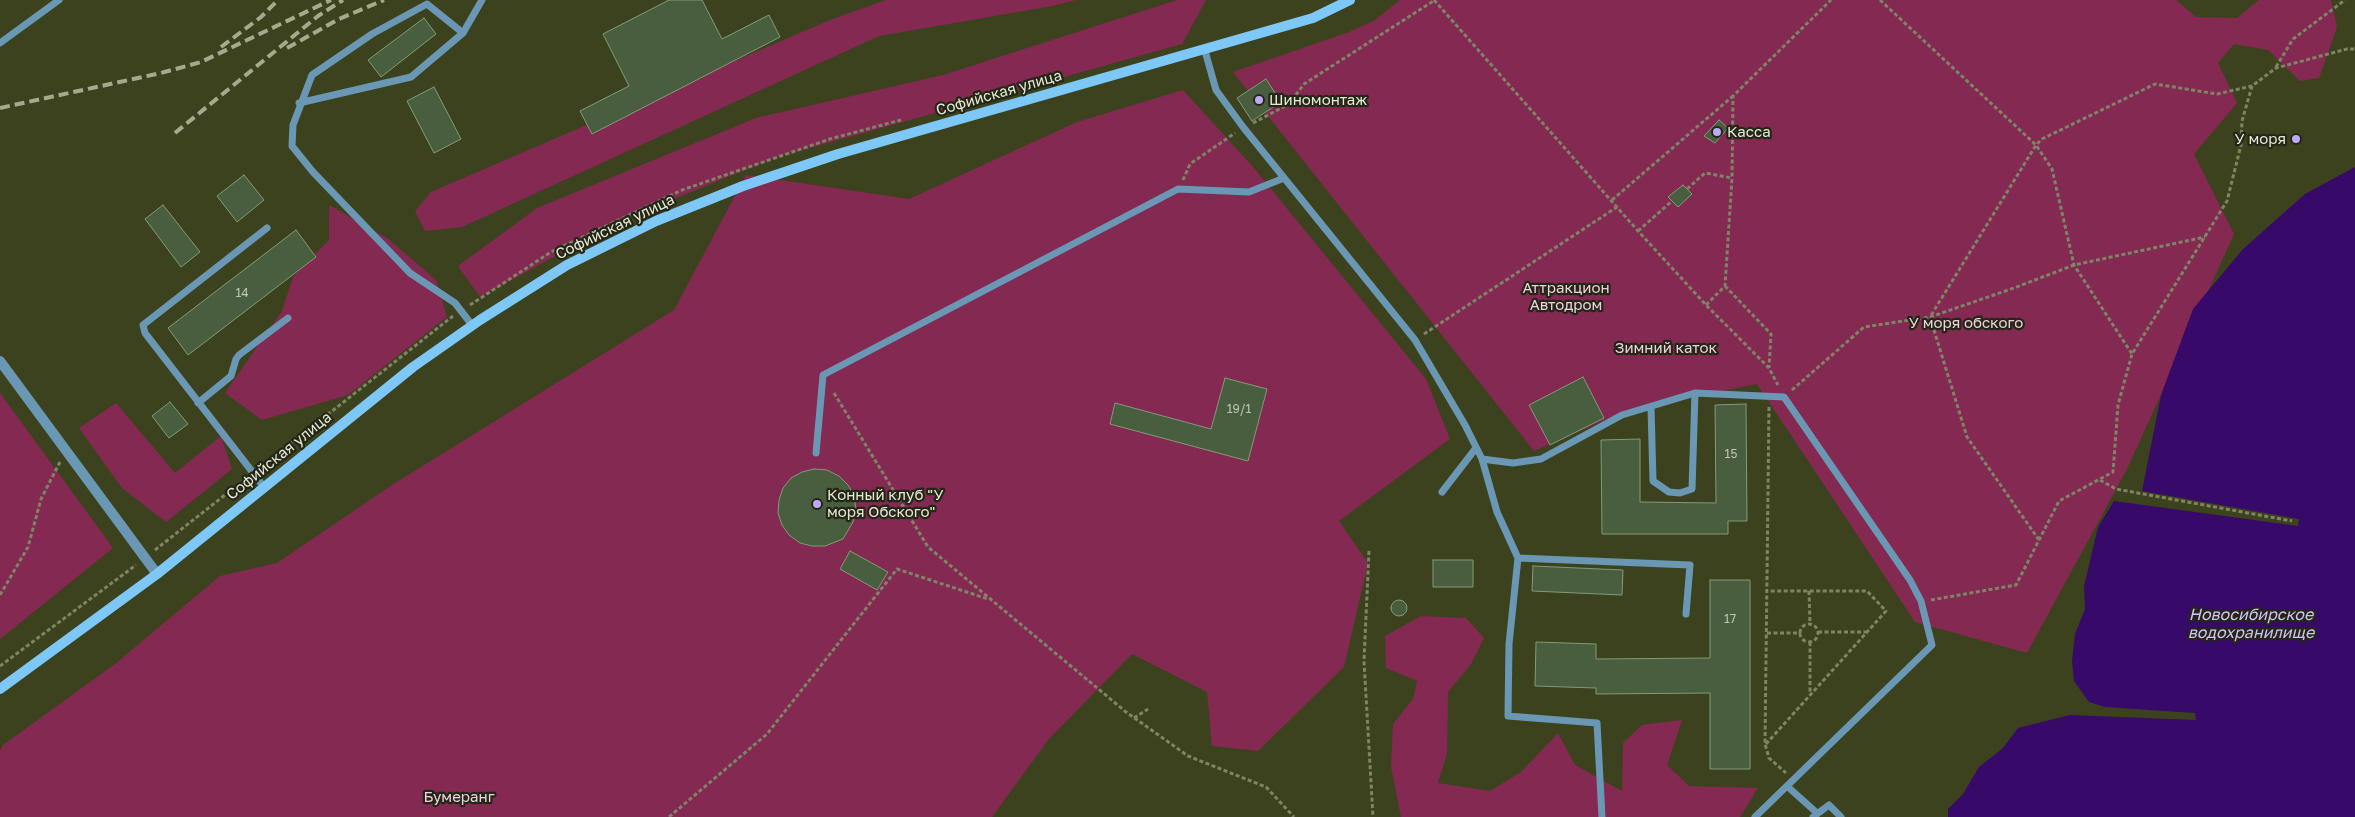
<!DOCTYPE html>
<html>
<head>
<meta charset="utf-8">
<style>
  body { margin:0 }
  canvas { display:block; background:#3c421e }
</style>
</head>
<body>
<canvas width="2355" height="817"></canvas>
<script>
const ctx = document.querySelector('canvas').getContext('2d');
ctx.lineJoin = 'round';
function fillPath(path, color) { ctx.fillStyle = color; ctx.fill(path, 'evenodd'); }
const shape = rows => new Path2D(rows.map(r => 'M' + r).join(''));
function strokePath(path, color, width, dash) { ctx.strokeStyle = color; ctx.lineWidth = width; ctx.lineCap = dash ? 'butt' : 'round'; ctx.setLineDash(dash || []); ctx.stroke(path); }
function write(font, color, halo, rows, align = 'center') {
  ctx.font = font + ' "Golos Text",sans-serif'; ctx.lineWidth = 4.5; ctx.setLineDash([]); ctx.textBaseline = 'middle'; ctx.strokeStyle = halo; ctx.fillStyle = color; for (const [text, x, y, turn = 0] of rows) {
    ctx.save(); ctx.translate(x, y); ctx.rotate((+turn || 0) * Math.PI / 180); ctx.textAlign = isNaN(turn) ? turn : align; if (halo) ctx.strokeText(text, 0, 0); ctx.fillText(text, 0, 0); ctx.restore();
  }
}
const green = shape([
  [886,0,1076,0,1047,7,879,36,462,227,425,231,415,211,431,192,830,20],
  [1177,0,1206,0,1182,44,774,158,620,221,480,297,458,266,537,208,756,118,943,75],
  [1400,0,2176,0,2196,17,2237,18,2259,0,2331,0,2337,27,2319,78,2300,81,2268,50,2234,44,2218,63,2237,103,2194,154,2234,234,2127,469,2027,653,1915,622,1757,384,1628,410,1534,451,1233,72,1349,32,1375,20],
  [1183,90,1254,168,1426,379,1450,439,1339,521,1368,563,1344,667,1258,751,1212,746,1207,692,1132,654,1048,740,992,817,0,817,0,751,3,745,115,664,220,576,277,563,392,485,674,310,746,175,909,199,1077,122],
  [329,205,387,238,436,280,447,317,348,395,262,420,225,393,282,311,293,277,329,240],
  [0,393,113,548,0,639],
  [116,403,175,473,221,436,232,469,166,522,122,488,79,428],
  [1421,616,1466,618,1484,638,1471,664,1448,692,1447,753,1438,783,1490,791,1521,772,1558,733,1575,765,1622,791,1623,743,1642,725,1682,720,1667,765,1689,786,1758,788,1740,817,1401,817,1391,767,1393,724,1413,699,1417,681,1386,668,1385,636]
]);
const water = shape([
  [2355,167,2355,817,1948,817,1948,809,1963,794,1979,767,2003,748,2018,728,2070,715,2196,720,2195,713,2105,707,2089,702,2074,681,2072,661,2075,634,2085,609,2084,586,2098,527,2114,501,2298,526,2299,519,2142,491,2161,395,2193,309,2243,249,2305,194]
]);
const building = shape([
  [669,0,702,0,722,39,769,15,780,37,592,134,580,111,629,86,603,34,669,0],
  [424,18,436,34,381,77,368,60,424,18],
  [1266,79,1281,102,1252,121,1237,98,1266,79],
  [434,87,461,139,434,153,407,101,434,87],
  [1719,120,1728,128,1715,143,1704,136,1719,120],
  [244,175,264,200,237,222,217,196,244,175],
  [1683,185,1692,194,1678,207,1668,197,1683,185],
  [163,205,200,252,181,267,145,219,163,205],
  [296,230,316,257,188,355,168,328,296,230],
  [1583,377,1604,418,1550,445,1529,405,1583,377],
  [1225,378,1267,389,1248,461,1110,424,1115,403,1211,429,1225,378],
  [170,402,188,424,169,438,152,416,170,402],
  [1746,404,1747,521,1728,521,1728,534,1602,534,1601,440,1640,439,1640,502,1716,503,1715,405,1746,404],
  [814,469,827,470,839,476,848,485,854,496,856,509,853,522,843,539,825,546,812,546,800,543,789,535,782,525,778,513,779,500,783,488,791,478,802,472,814,469],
  [850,551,888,572,877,590,840,569,850,551],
  [1433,560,1473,560,1473,587,1433,587,1433,560],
  [1533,566,1623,570,1622,595,1532,591,1533,566],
  [1710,580,1750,580,1750,769,1710,769,1710,693,1596,694,1596,688,1535,686,1536,642,1596,644,1596,659,1710,658,1710,580],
  '1391 608a8 8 0 1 1 16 0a8 8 0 1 1-16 0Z'
]);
const path = shape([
  [1434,0,1638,231,1706,305,1769,368,1778,385],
  [1880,0,2036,145,2052,169,2074,265,2132,354],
  [2276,67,2293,39,2345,0],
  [1253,123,1289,104,1304,84,1435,0],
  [1183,180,1190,164,1235,133],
  [1687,189,1705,173,1732,178],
  [1612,200,1733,96],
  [1638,231,1672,201],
  [1725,286,1771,334,1769,368],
  [470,305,551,252,682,190,830,139,901,120],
  [1706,305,1725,286,1732,178,1733,96,1831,0],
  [1424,334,1617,207],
  [1792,390,1864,327,1930,317,2014,288,2074,265,2205,237],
  [834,393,928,547,1126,712,1188,756,1266,787,1294,817],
  [1769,407,1765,744,1769,758,1786,773],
  [261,467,453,316],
  [2100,480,2116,489,2292,521],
  [2039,540,1967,437,1930,317,2036,145,2042,139,2155,84,2217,94,2252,86],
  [155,550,244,480],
  [1369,551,1364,661,1373,817],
  [1809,591,1810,624],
  [0,595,28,547,41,499,60,462],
  [1931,600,2016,585,2059,501,2113,472,2118,405,2132,354,2227,201,2241,145,2242,121,2252,86,2276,68,2347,49,2355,49],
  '1800 633a9 9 0 1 1 18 0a9 9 0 1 1-18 0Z',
  [1818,632,1867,632],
  [1767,633,1800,633],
  [1810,642,1810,694],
  [0,666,136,565],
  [1134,718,1148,709],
  [1766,744,1886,611,1867,591,1767,591],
  [669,817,767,734,897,569,988,599]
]);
const lane = shape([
  [463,33,427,4,372,34,312,75,293,125,292,146,313,172,410,273,455,303,472,325],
  [0,43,59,0],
  [1205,51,1216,90,1243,127,1415,340,1465,425,1482,459,1497,512,1518,558,1509,644,1508,716,1597,723,1602,817],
  [299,103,411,77,463,33,482,0],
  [198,403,231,376,236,359,239,355,288,318],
  [1651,407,1653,481,1669,492,1680,493,1692,489,1695,393],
  [816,453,823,375,1178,189,1249,192,1284,178],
  [1482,459,1513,463,1541,459,1622,415,1695,393,1784,397,1910,580,1921,601,1932,645,1755,817],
  [264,487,145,333,143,325,267,228],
  [1442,492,1476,448],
  [1518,558,1690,565,1686,614],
  [1788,787,1817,813],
  [1813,817,1829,805,1841,817]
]);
const street = shape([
  [0,361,157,574]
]);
const secondary = shape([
  [0,689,157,574,413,367,480,320,567,265,656,221,743,186,838,154,1313,18,1350,0]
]);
const rail = shape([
  [221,47,261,17,278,0],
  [287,48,339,19,384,0],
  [0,108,161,73,201,62,331,0],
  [175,133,318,16,343,0]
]);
const markers = [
  [1259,100,5,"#bfa9f4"],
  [1717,132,5,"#bfa9f4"],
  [2296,139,5,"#bfa9f4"],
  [817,504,5,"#bfa9f4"]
];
const numberNames = [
  ["14",242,293],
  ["19/1",1239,409],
  ["15",1731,454],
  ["17",1730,619]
];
const streetNames = [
  ["Софийская улица",999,93,-16],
  ["Софийская улица",615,227,-26],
  ["Софийская улица",279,456,-39]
];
const poiNames = [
  ["Шиномонтаж",1269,100],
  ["Касса",1727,132],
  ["У моря",2286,139,"right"],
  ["Конный клуб \"У",827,495],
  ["моря Обского\"",827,512]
];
const parkNames = [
  ["Аттракцион",1566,288],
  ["Автодром",1566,305],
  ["У моря обского",1966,323],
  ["Зимний каток",1666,348],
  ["Бумеранг",459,797]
];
const waterNames = [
  ["Новосибирское",2251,615],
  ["водохранилище",2251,633]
];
fillPath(green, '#842951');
fillPath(water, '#370969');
fillPath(building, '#485e3f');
strokePath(building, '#829b78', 1);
strokePath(path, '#7f8466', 3, [4, 2.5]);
strokePath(lane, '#6997b4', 7);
strokePath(street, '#6997b4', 10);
strokePath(secondary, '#7dc8f6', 10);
strokePath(rail, '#a5aa8f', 4, [10, 5]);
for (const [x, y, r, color] of markers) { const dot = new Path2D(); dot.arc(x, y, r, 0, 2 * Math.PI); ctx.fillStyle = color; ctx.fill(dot); strokePath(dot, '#242717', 2); }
write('12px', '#bec6af', null, numberNames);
write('15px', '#e5e9d4', '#242717', streetNames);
write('15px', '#e5e9d4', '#242717', poiNames, 'left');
write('15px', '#efd1db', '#242717', parkNames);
write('italic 16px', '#d0c3f5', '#242717', waterNames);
</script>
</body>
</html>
